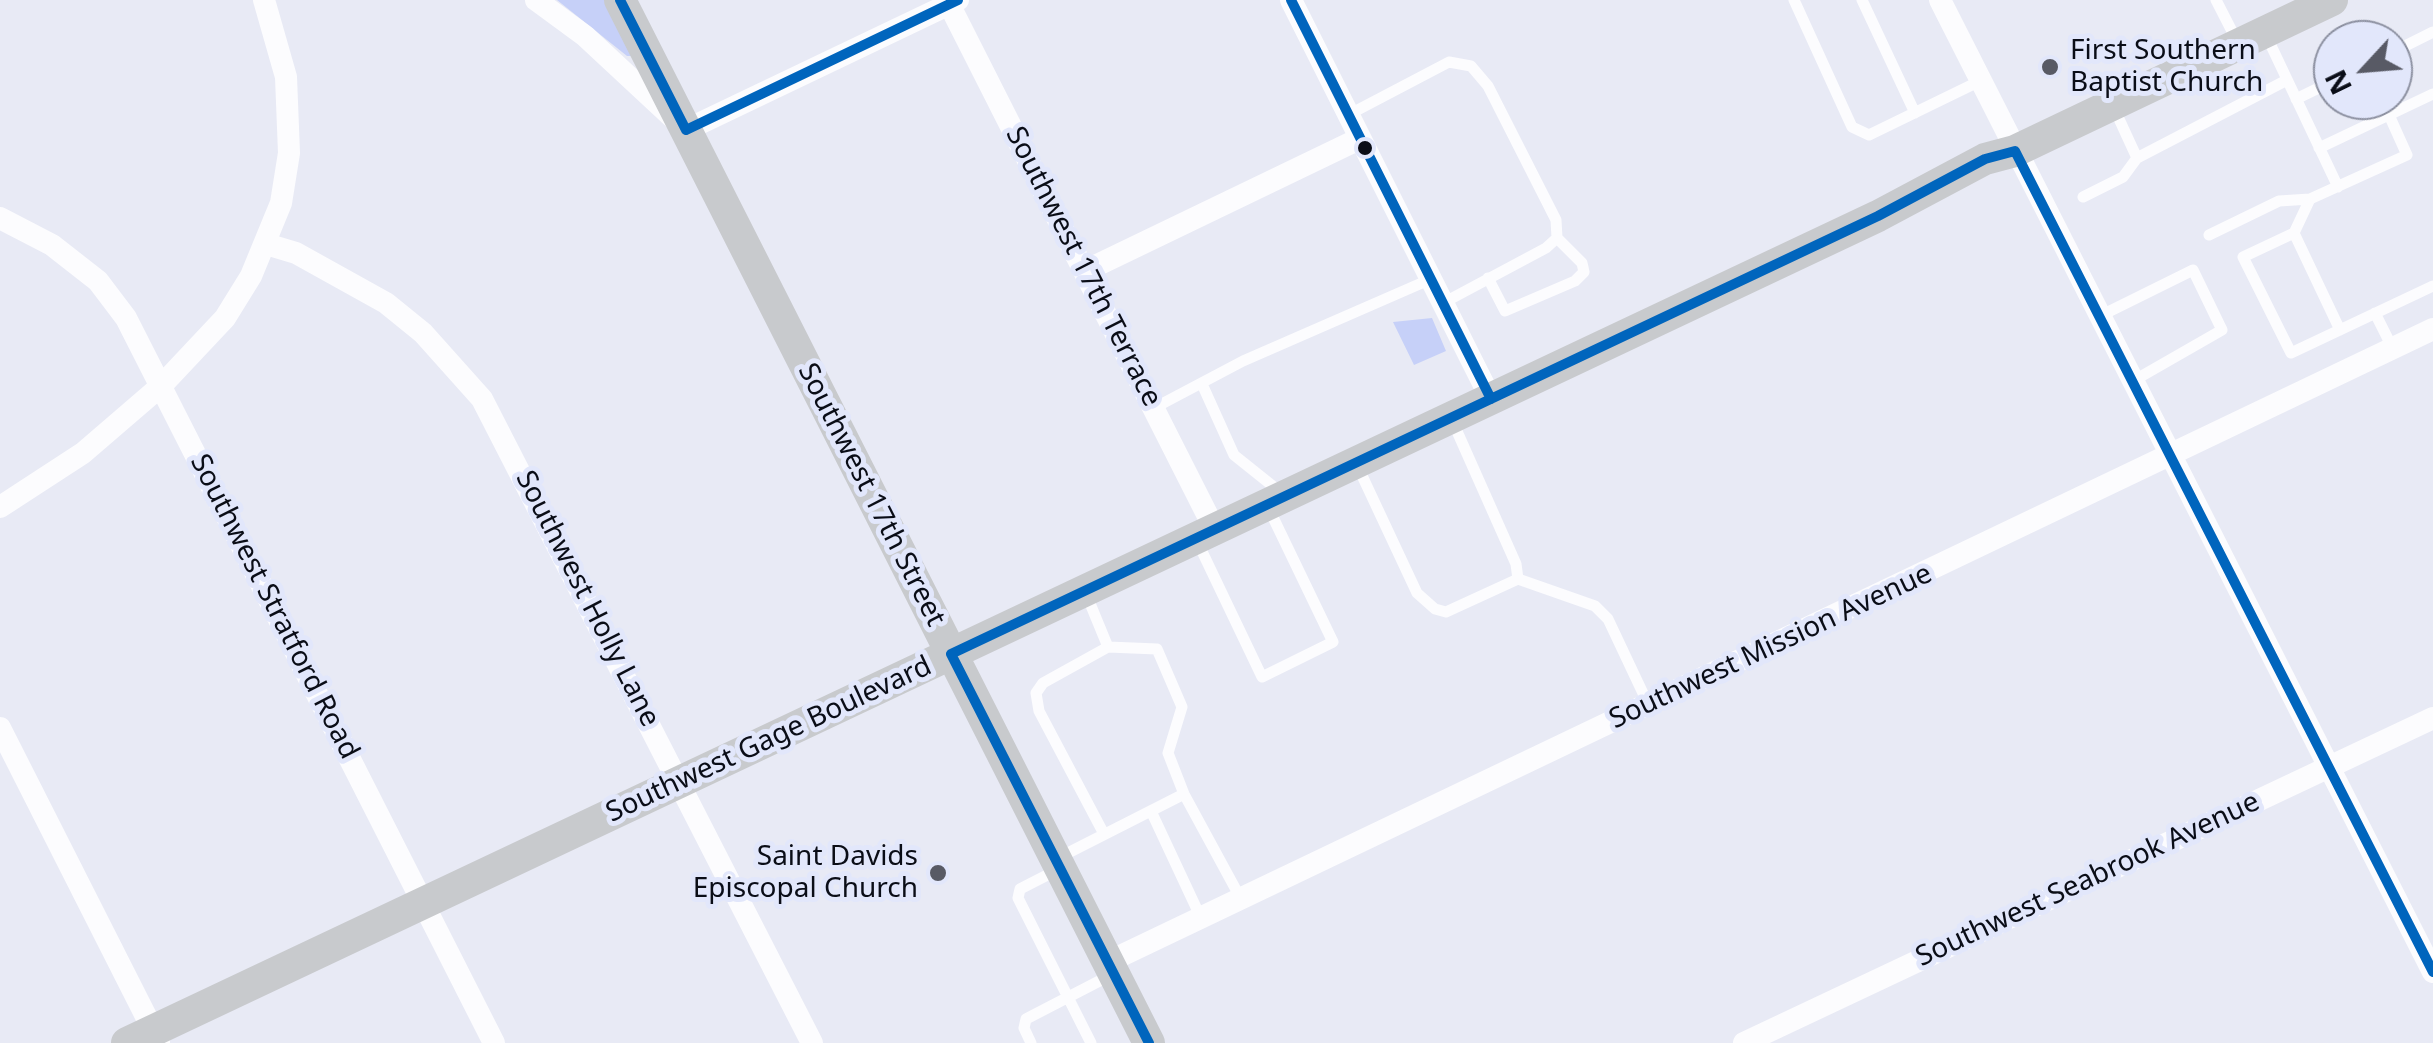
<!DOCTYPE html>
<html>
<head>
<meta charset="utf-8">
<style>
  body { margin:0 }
  #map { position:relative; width:2433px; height:1043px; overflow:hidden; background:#e8eaf5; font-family:"Noto Sans",sans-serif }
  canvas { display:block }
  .north { position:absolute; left:2313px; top:20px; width:100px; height:100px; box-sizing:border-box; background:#e2e7fb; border:2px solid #8c90a0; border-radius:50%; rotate:244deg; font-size:28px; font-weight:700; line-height:40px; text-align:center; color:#0a0d17 }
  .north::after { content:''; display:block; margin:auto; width:35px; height:45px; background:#585a65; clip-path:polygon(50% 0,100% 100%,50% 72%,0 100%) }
</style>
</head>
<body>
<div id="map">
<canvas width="2433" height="1043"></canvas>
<div class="north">N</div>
</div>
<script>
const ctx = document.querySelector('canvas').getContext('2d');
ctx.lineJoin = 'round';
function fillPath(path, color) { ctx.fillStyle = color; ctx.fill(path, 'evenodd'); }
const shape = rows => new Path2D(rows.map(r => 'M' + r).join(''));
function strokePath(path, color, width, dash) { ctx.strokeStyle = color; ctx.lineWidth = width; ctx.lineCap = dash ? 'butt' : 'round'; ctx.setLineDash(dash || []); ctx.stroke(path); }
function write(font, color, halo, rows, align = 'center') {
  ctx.font = font + ' "Noto Sans",sans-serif'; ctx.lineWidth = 10; ctx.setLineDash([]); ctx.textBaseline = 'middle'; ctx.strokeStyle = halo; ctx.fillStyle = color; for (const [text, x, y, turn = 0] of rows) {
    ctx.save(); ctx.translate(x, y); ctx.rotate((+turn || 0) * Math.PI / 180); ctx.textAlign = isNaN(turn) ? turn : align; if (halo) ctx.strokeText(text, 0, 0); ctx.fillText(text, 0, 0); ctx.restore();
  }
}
const green = shape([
  [557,0,605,0,632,56,627,56],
  [1432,318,1446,351,1414,365,1393,322]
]);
const service = shape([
  [1794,0,1852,127,1869,135,1980,81],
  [1862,0,1915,113],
  [2216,0,2237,41],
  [2267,37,2338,187],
  [2393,52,2433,32],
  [2296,99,2333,81],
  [2114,108,2137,158],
  [1348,115,1449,62,1471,66,1488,86,1556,220,1557,238,1546,248,1443,303],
  [2389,115,2407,155,2310,199,2294,233,2243,257,2291,353,2433,286],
  [2319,148,2433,94],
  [2083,197,2123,177,2137,158,2287,80],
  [2294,233,2340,330],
  [2209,235,2279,201,2310,199],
  [1488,278,1505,311,1575,281,1584,272,1582,263,1557,238],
  [2375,313,2393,349],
  [2100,316,2193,270,2222,330,2133,381],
  [1202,384,1234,455,1279,491],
  [1154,408,1243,361,1431,279],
  [1358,467,1417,593,1435,609,1446,612,1518,579,1516,564,1452,420],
  [1198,543,1262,677,1333,642,1269,509],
  [1518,579,1595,606,1608,619,1649,706],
  [1087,596,1108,647],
  [1151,811,1201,918],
  [1104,834,1039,711,1036,693,1043,683,1108,647,1157,649,1182,707,1168,753,1184,794,1241,899],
  [1058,858,1184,794],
  [1059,869,1020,889,1018,898,1091,1043],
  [1031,1043,1024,1028,1026,1019,1109,976]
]);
const minor = shape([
  [536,0,585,36,686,130,958,0],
  [1291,0,1491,399],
  [1940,0,2433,972],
  [949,4,1215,530],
  [0,218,52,245,98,281,126,318,494,1043],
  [266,244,296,253,386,303,423,333,482,399,812,1043],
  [1085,271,1359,139],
  [0,507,83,453,162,385,225,318,251,276,281,203,289,153,286,77,264,0],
  [0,728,159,1042],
  [1108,962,2433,329],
  [1744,1043,2433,718]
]);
const secondary = shape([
  [620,0,1149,1043],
  [127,1043,1878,216,1985,159,2015,151,2332,0]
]);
const bus1 = shape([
  [620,0,686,130],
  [1291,0,1491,399],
  [686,130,958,0],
  [951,654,1878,216,1985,159,2015,151,2433,972],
  [951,654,1149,1043]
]);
const markers = [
  [2050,67,10,"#585a65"],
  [1365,148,9,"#0a0d17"],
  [938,873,10,"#585a65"]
];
const poiNames = [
  ["First Southern",2070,51],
  ["Baptist Church",2070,83],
  ["Saint Davids",918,857,"right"],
  ["Episcopal Church",918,889,"right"]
];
const streetNames = [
  ["Southwest 17th Terrace",1083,267,63],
  ["Southwest 17th Street",871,495,63],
  ["Southwest Holly Lane",587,599,63],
  ["Southwest Stratford Road",274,607,63],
  ["Southwest Mission Avenue",1771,647,-25],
  ["Southwest Gage Boulevard",769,740,-25],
  ["Southwest Seabrook Avenue",2088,880,-25]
];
fillPath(green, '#c6d0f8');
strokePath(service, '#fcfcfe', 11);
strokePath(minor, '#fcfcfe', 22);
strokePath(secondary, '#c8cacd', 32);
strokePath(bus1, '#0065bd', 10);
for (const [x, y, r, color] of markers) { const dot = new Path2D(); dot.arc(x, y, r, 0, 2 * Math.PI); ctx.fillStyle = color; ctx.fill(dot); strokePath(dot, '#e2e7fb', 4); }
write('28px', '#0a0d17', '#e2e7fb', poiNames, 'left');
write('28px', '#0a0d17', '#e2e7fb', streetNames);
</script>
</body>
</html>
